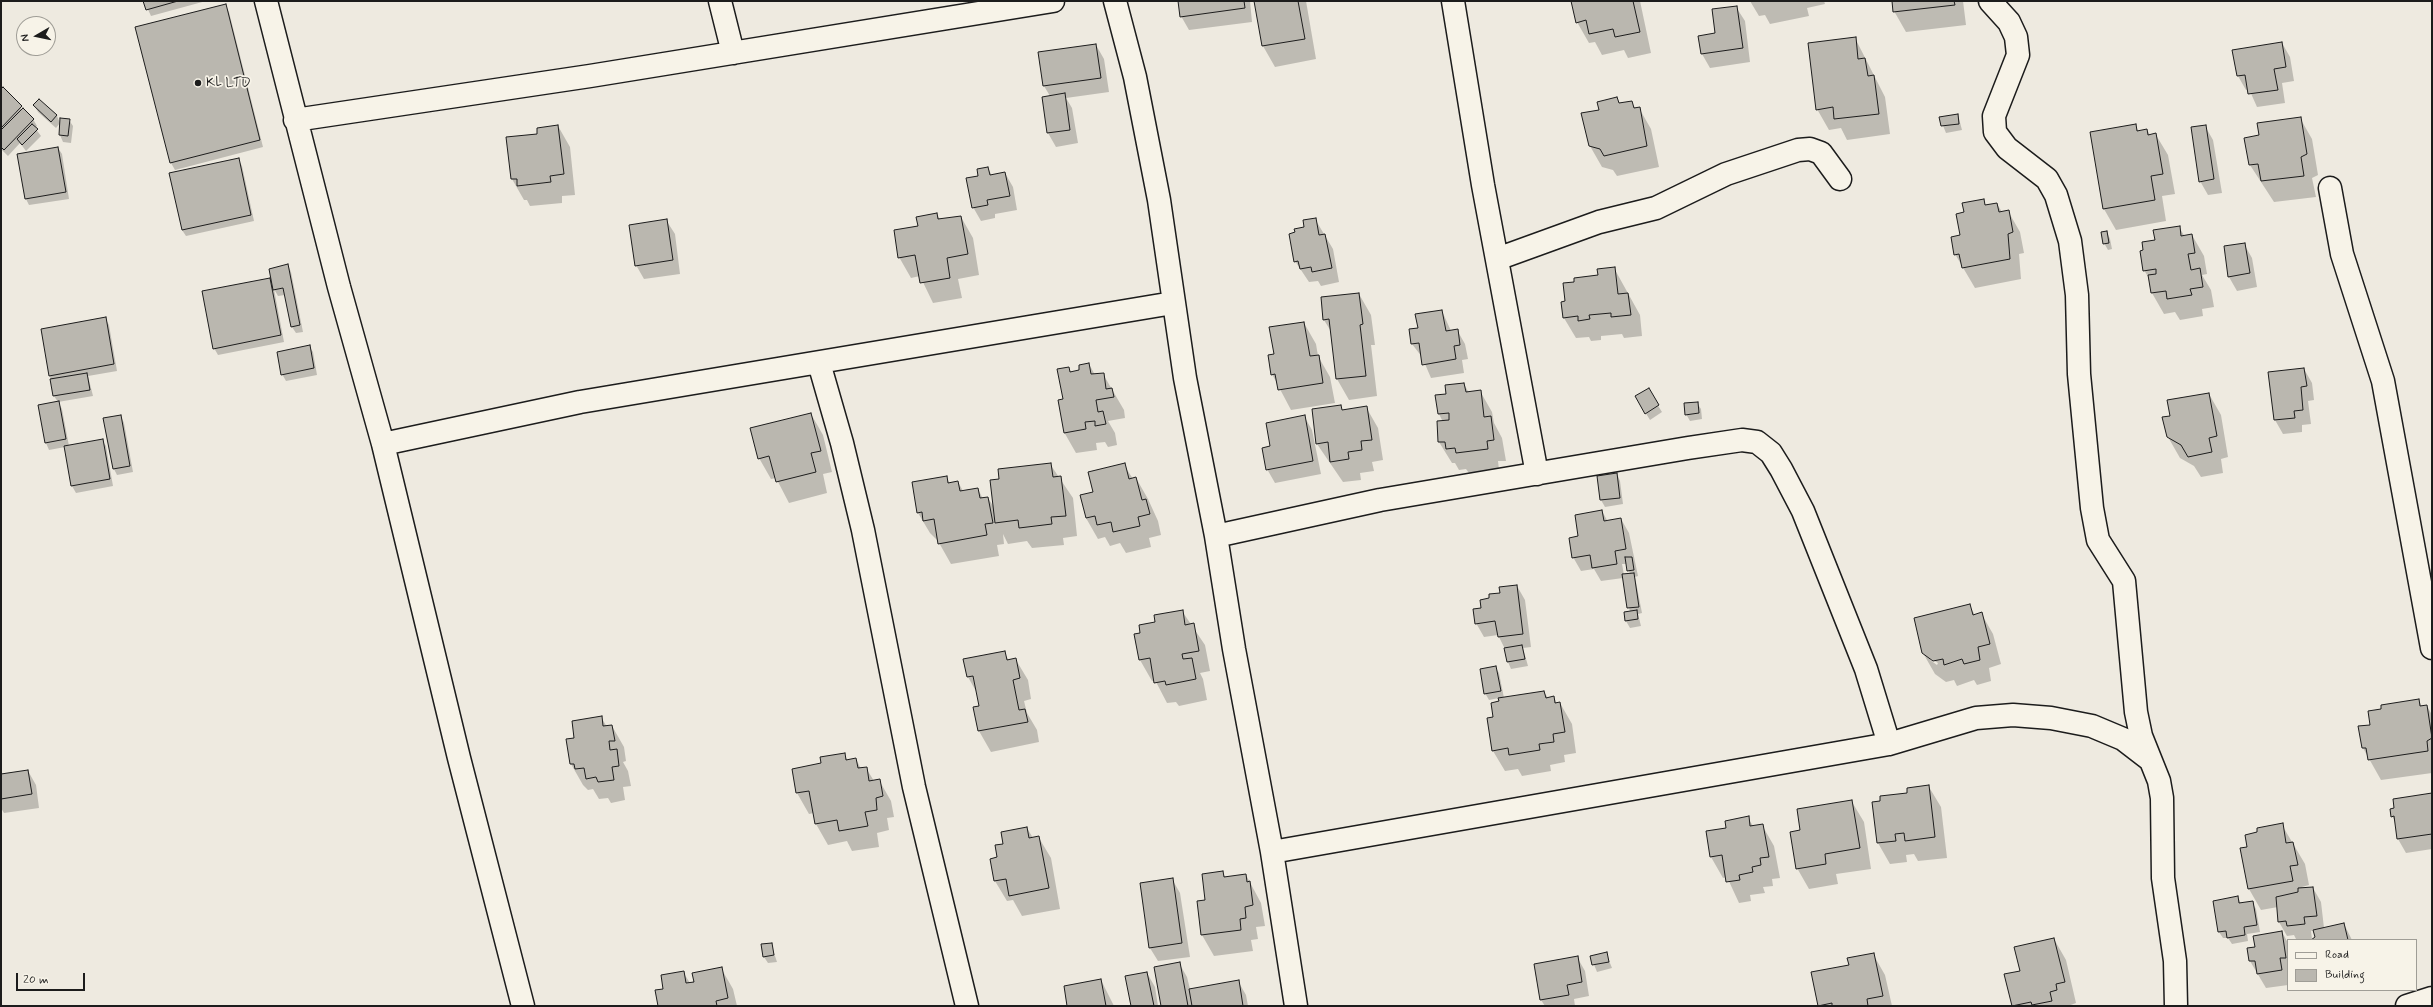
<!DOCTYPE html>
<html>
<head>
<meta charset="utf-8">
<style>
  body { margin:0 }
  #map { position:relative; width:2433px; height:1007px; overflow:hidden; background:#eeeae0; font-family:Mynerve,sans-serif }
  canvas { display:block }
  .frame { position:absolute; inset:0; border:2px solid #1c1c1c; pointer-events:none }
  .legend { position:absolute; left:2287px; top:939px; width:130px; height:52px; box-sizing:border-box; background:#f7f3e8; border:1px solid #9f9d96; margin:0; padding:5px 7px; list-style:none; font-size:12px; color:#1c1c1c }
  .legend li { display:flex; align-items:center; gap:8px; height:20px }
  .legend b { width:20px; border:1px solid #9f9d96 }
  .north { position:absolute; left:16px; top:16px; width:40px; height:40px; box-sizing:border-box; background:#f7f3e8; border:1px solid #9f9d96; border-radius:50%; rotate:261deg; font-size:11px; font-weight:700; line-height:16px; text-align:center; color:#1c1c1c }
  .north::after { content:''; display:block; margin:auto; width:14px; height:18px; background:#1c1c1c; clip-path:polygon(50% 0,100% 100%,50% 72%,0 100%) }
  .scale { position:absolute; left:16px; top:973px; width:69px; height:18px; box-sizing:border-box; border:2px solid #1c1c1c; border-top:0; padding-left:5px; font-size:12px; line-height:14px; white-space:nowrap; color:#1c1c1c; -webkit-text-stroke:3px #f7f3e8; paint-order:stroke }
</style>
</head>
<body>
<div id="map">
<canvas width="2433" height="1007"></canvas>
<div class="frame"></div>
<ul class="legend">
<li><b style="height:5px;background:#f7f3e8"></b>Road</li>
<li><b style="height:11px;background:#bab7af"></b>Building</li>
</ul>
<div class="north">N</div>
<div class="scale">20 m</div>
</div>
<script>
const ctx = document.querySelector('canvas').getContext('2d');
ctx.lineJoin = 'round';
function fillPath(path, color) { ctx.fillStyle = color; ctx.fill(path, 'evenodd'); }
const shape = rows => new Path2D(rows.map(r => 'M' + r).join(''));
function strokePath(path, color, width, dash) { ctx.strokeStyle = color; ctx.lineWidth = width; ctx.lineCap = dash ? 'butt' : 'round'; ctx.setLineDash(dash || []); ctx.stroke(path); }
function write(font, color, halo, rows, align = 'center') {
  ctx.font = font + ' Mynerve,sans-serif'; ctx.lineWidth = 3.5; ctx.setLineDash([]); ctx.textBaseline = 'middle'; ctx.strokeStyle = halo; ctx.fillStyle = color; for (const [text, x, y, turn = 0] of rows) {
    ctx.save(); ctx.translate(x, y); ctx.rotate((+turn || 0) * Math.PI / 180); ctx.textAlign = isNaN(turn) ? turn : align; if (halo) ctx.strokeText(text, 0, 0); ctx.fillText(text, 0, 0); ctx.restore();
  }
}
const shadow = shape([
  [144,1,206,1,151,16],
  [1179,1,1250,1,1252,22,1189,30,1181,16],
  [1255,1,1306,1,1316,59,1275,67,1263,46],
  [1573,1,1640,1,1651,53,1628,58,1624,50,1602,55,1595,42,1589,43,1577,22],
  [1750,1,1824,1,1825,4,1807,8,1809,16,1770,24,1765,15,1759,16],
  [1893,1,1963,1,1966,25,1906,32,1894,11],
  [225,5,229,12,263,147,175,170,171,163,137,28],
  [1736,7,1745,21,1750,62,1710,68,1702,54,1699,36,1717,34],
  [1855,38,1885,97,1890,134,1847,140,1841,128,1829,130,1817,109],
  [2282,43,2290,57,2294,81,2282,83,2285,103,2257,107,2249,89,2246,90,2238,76],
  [1096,45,1104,59,1109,92,1066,98,1072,108,1078,143,1056,147,1048,133,1043,98,1050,96,1044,86,1040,53],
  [1,91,33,119,37,126,35,128,41,136,26,151,20,143,8,156,1,149],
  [1617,98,1620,104,1631,102,1635,108,1639,108,1651,129,1659,167,1617,176,1613,170,1602,167,1590,146,1600,111],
  [39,100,57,116,60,123,56,128,38,112,34,105],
  [1958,115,1962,130,1946,133,1940,118],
  [2300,118,2312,139,2318,175,2312,178,2316,197,2274,202,2250,165,2261,136],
  [69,120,73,126,71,143,63,142,60,135],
  [2135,125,2139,132,2147,130,2150,135,2156,135,2168,155,2175,194,2162,196,2166,221,2116,230,2104,209,2091,133],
  [558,126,570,147,575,195,562,196,562,203,530,206,527,200,524,200,512,179,507,138,539,134],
  [2205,126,2213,140,2222,193,2208,195,2200,181],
  [58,148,62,154,69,199,29,205,26,199],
  [238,159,242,166,254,221,186,236,182,230],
  [988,168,992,176,1005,173,1013,187,1017,210,995,214,995,218,981,221,973,207],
  [1983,200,1986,206,1997,204,2002,212,2008,211,2020,232,2024,253,2019,254,2021,279,1975,288,1955,254,1961,236,1965,213],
  [937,214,940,220,961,217,973,238,979,275,958,279,962,298,933,303,920,276,911,278,899,257,919,227],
  [1315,219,1333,249,1339,282,1321,286,1318,281,1309,282,1295,261,1296,233],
  [666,220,675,234,680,274,644,279,636,265],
  [2179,227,2185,237,2192,235,2204,256,2207,274,2202,275,2211,290,2214,307,2202,309,2203,316,2180,320,2175,312,2164,314,2152,293,2150,280,2144,270,2156,241],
  [2107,232,2110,239,2112,249,2108,250,2104,243],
  [2244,244,2252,258,2257,287,2237,291,2229,277,2225,247],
  [288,265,291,272,303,332,296,333,292,327,285,295,278,296,274,289,284,342,218,355,214,348,270,279,273,286],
  [1614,268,1640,315,1642,336,1624,338,1622,334,1601,336,1601,340,1591,341,1589,337,1576,338,1564,318,1566,302,1576,283,1599,276],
  [1359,294,1371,315,1375,345,1371,345,1377,396,1349,400,1337,379,1332,333,1324,320],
  [1442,311,1451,331,1457,330,1465,344,1468,359,1462,360,1464,373,1431,378,1422,357,1412,344,1410,330,1419,329],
  [105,318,109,325,117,371,88,376,93,396,58,402,62,409,69,446,102,440,106,446,113,486,76,493,72,486,65,447,49,450,46,443,39,406,58,402,54,396,50,376],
  [1304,323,1316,344,1318,356,1330,377,1335,403,1291,410,1272,374,1275,355],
  [309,346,313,352,317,375,286,381,282,374],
  [1089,364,1095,375,1103,374,1124,410,1125,418,1108,421,1115,433,1117,445,1108,447,1105,442,1096,443,1097,450,1076,453,1064,432,1064,400,1069,368,1071,372,1081,371],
  [2304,369,2312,383,2314,400,2308,401,2311,424,2302,425,2302,432,2283,434,2275,420,2269,373],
  [1464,384,1469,393,1480,391,1492,412,1494,423,1502,438,1506,461,1498,461,1499,470,1469,473,1466,469,1459,470,1455,463,1452,463,1439,442,1443,422,1439,414,1447,395],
  [1648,390,1662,412,1650,420,1636,397],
  [2209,394,2221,415,2228,457,2221,459,2223,473,2201,477,2194,466,2180,458,2168,437,2171,416],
  [1697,403,1701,409,1702,419,1690,421,1686,414],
  [1340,406,1343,411,1366,407,1378,428,1383,460,1372,462,1374,471,1360,473,1361,480,1343,482,1317,444],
  [811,414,823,435,832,472,823,474,827,493,789,503,776,478,771,479,759,458],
  [121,416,124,423,133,472,117,475,114,469],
  [1304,416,1312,430,1321,474,1275,483,1267,469,1271,447],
  [1050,464,1073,498,1077,536,1063,538,1064,545,1032,548,1027,541,1008,544,1003,534,1004,544,997,545,999,556,951,564,938,541,930,533,918,513,946,477,950,484,958,482,963,491,978,489,983,499,988,498,995,509,1000,480],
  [1124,465,1133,479,1136,478,1148,499,1158,521,1161,535,1149,538,1151,547,1126,553,1120,543,1110,546,1105,537,1098,539,1086,518,1094,493],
  [1617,474,1620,481,1623,504,1605,507,1601,500],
  [1602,511,1608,522,1621,519,1629,533,1638,576,1635,577,1642,613,1638,614,1641,626,1630,628,1626,621,1625,613,1630,612,1623,578,1601,581,1594,569,1581,571,1573,557,1580,537],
  [1622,564,1627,564,1630,574,1624,575],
  [1517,586,1525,600,1531,647,1523,648,1528,666,1511,669,1508,662,1505,649,1498,635,1484,637,1476,623,1482,609,1491,599],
  [1969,605,1975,615,1981,613,1993,634,2001,664,1989,668,1991,681,1977,685,1974,680,1957,686,1954,680,1946,682,1935,674,1923,653],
  [1930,658,1938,663,1937,665,1930,660],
  [1182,611,1205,645,1210,671,1200,673,1203,679,1207,700,1179,706,1176,702,1167,703,1155,680,1152,681,1140,660,1135,635,1141,634,1157,623],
  [1004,652,1009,661,1016,660,1028,680,1031,699,1024,701,1027,713,1037,730,1039,742,991,752,979,731,974,708,980,706,977,693,968,677],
  [1495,667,1499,673,1504,698,1544,692,1548,698,1554,697,1557,704,1560,703,1572,724,1576,753,1564,755,1565,762,1550,765,1551,771,1522,776,1518,769,1505,771,1493,751,1494,718,1499,698,1489,700,1485,693],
  [2419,700,2422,707,2427,706,2432,715,2432,773,2381,780,2363,748,2371,725,2382,710],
  [601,717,607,727,612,726,624,747,626,761,623,762,628,771,631,786,623,787,625,800,611,803,608,798,599,799,593,789,588,790,583,785,571,764,567,740,575,738],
  [844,754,848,761,856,759,861,769,866,768,874,781,879,780,891,801,894,817,887,818,889,830,877,833,879,847,852,851,847,841,828,845,816,824,814,813,809,814,797,793,793,769,822,764],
  [28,771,36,785,39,808,4,813,1,808,1,775],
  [1929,787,1941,807,1947,858,1918,861,1914,854,1906,855,1907,862,1890,864,1878,843,1908,793],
  [2432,794,2432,849,2406,853,2398,839,2396,823,2392,816],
  [1852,802,1864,822,1871,869,1836,874,1838,884,1809,889,1797,868,1801,831],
  [1748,818,1753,826,1762,825,1774,846,1780,878,1772,879,1773,886,1763,887,1765,893,1750,895,1751,901,1739,903,1727,877,1723,878,1711,857,1727,829],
  [2282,825,2305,864,2309,885,2302,887,2302,889,2313,888,2321,902,2324,928,2344,924,2352,940,2296,939,2294,935,2287,936,2279,922,2278,907,2261,910,2249,889,2241,849,2248,848],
  [2314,930,2316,938,2312,939,2311,931],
  [1027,828,1033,838,1039,838,1051,858,1060,909,1022,916,1013,900,1007,901,995,881,998,858,1004,844],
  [1222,872,1226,878,1246,875,1261,903,1265,926,1256,927,1258,939,1251,940,1253,951,1214,956,1202,935,1206,901],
  [1172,879,1180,893,1190,957,1158,961,1150,948],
  [2238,897,2241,904,2252,902,2256,909,2260,932,2247,934,2248,941,2232,944,2228,938,2223,938,2219,932],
  [2282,932,2288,943,2288,985,2266,988,2250,961,2248,949,2256,948],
  [2054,939,2066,960,2076,1003,2068,1006,2013,1006,2005,975,2021,972],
  [771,944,777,962,768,963,764,957],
  [1606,953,1612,968,1597,972,1591,957],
  [1873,954,1885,975,1892,1006,1819,1006,1850,966],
  [1577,957,1585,971,1589,996,1574,999,1575,1006,1545,1006,1541,1000,1535,965],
  [1179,963,1187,977,1190,989,1238,981,1246,995,1248,1006,1162,1006],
  [721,968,733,989,737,1006,659,1006,664,989,683,972,690,983],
  [1147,973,1155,987,1158,1006,1132,1006],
  [1101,980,1114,1006,1068,1006],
  [1619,1005,1620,1006,1608,1006]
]);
const building = shape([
  [143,1,178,1,146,10,143,1],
  [1178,1,1244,1,1245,8,1180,17,1178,1],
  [1254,1,1298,1,1305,39,1262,46,1254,1],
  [1571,1,1633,1,1640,32,1615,37,1613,29,1589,34,1586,20,1576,23,1571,1],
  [1892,1,1954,1,1955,5,1893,12,1892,1],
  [226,4,260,140,170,163,135,27,226,4],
  [1737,6,1743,48,1701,54,1698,36,1715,33,1712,9,1737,6],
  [1856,37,1858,59,1865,58,1868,76,1874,75,1879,114,1834,119,1833,107,1816,110,1808,43,1856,37],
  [2282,42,2286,67,2274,69,2278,90,2248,94,2245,75,2237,76,2232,50,2282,42],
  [1096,44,1101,78,1043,86,1038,52,1096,44],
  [3,87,22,106,1,128,1,89,3,87],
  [1065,93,1070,130,1047,133,1042,97,1065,93],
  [1617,97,1619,103,1632,101,1634,108,1640,107,1647,146,1604,156,1600,149,1589,146,1581,113,1599,110,1597,102,1617,97],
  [39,99,57,115,51,122,33,105,39,99],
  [23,108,34,119,4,150,1,147,1,130,23,108],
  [1958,114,1959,124,1941,126,1939,117,1958,114],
  [2301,117,2307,154,2301,157,2304,176,2261,181,2258,164,2249,165,2244,138,2259,135,2257,123,2301,117],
  [60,118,70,119,68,136,59,135,60,118],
  [32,124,38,129,22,145,17,139,32,124],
  [2136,124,2137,131,2147,129,2148,135,2156,133,2163,174,2151,176,2155,200,2103,209,2090,132,2136,124],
  [558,125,564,174,550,176,551,182,517,186,517,179,511,179,506,137,537,134,537,128,558,125],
  [2206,125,2214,179,2199,182,2191,127,2206,125],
  [58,147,66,192,25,199,17,154,58,147],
  [239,158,251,215,182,230,169,173,239,158],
  [988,167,990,175,1005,172,1010,196,987,200,988,205,972,208,966,178,978,176,977,169,988,167],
  [1984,199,1985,205,1997,203,1999,212,2009,210,2013,232,2008,234,2010,259,1962,268,1959,254,1954,255,1951,237,1960,235,1956,214,1964,212,1962,203,1984,199],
  [937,213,938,219,961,216,968,254,947,258,950,278,920,283,915,255,898,258,894,230,918,226,916,217,937,213],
  [1316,218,1319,235,1325,234,1332,268,1312,272,1311,267,1300,269,1298,261,1294,262,1289,234,1295,232,1294,229,1304,227,1303,220,1316,218],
  [667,219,673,260,635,266,629,225,667,219],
  [2180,226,2181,236,2192,234,2195,253,2188,254,2191,270,2200,268,2203,287,2190,289,2192,295,2167,299,2166,291,2151,293,2148,275,2156,274,2156,269,2143,271,2140,251,2143,250,2142,242,2155,240,2153,230,2180,226],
  [2107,231,2109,243,2103,244,2101,232,2107,231],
  [2245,243,2250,273,2228,277,2224,246,2245,243],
  [288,264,300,325,291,327,283,288,273,290,269,269,288,264],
  [1615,267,1618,294,1628,293,1631,315,1611,317,1611,313,1589,315,1590,319,1578,321,1578,316,1563,318,1561,302,1565,301,1563,283,1574,282,1574,278,1598,275,1597,269,1615,267],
  [270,278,281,335,213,349,202,291,270,278],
  [1359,293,1363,324,1360,325,1366,376,1336,379,1329,319,1323,320,1321,297,1359,293],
  [1442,310,1446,331,1458,329,1460,345,1454,346,1456,359,1422,365,1419,343,1411,344,1409,329,1418,328,1415,314,1442,310],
  [106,317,114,364,49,376,41,329,106,317],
  [1304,322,1310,356,1319,355,1323,383,1278,390,1275,374,1271,375,1268,355,1274,354,1269,327,1304,322],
  [310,345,314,368,281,375,277,352,310,345],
  [1089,363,1091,374,1104,373,1106,389,1112,388,1114,397,1096,400,1098,412,1103,411,1106,424,1095,426,1095,421,1085,422,1086,429,1064,433,1058,400,1063,399,1057,369,1069,367,1070,372,1079,370,1079,365,1089,363],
  [2304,368,2307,386,2301,387,2303,410,2294,411,2295,418,2274,420,2268,372,2304,368],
  [87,373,90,390,53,396,50,379,87,373],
  [1464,383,1466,392,1481,390,1484,417,1491,416,1494,440,1487,441,1488,449,1456,453,1455,448,1446,449,1445,442,1438,442,1437,421,1449,420,1449,413,1438,414,1435,395,1446,394,1445,385,1464,383],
  [1649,388,1659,405,1645,414,1635,396,1649,388],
  [2209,393,2217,436,2209,438,2212,452,2188,457,2181,445,2167,437,2162,417,2170,416,2167,400,2209,393],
  [59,401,66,439,45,443,38,405,59,401],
  [1698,402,1699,413,1685,415,1684,403,1698,402],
  [1341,405,1342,410,1367,406,1372,440,1361,441,1362,450,1348,452,1349,459,1330,462,1328,442,1316,444,1312,409,1341,405],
  [811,413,821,451,811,453,816,472,776,482,769,456,758,459,750,428,811,413],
  [121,415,130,466,113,469,103,418,121,415],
  [1305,415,1313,461,1266,470,1262,448,1270,446,1266,423,1305,415],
  [103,439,110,479,71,486,64,446,103,439],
  [1051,463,1053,477,1061,476,1066,516,1051,517,1052,524,1019,528,1018,520,995,523,990,480,999,479,998,469,1051,463],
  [1125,463,1129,479,1136,477,1142,500,1146,499,1150,514,1138,517,1140,526,1113,532,1111,522,1097,525,1095,516,1086,518,1080,495,1093,492,1088,472,1125,463],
  [1617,473,1620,498,1600,500,1597,476,1617,473],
  [947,476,948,483,958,481,960,491,978,488,980,498,988,497,993,523,985,524,987,535,938,544,934,519,923,521,922,512,917,513,912,482,947,476],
  [1602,510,1604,521,1621,518,1626,549,1615,551,1617,564,1592,568,1590,555,1572,558,1569,538,1578,536,1575,515,1602,510],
  [1625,557,1632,557,1634,570,1627,571,1625,557],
  [1634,573,1639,607,1627,608,1622,574,1634,573],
  [1517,585,1523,634,1498,637,1495,621,1475,624,1473,609,1481,608,1480,600,1489,598,1489,594,1500,593,1499,587,1517,585],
  [1970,604,1973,615,1982,612,1990,644,1978,647,1980,660,1964,664,1962,659,1944,665,1943,659,1933,661,1922,653,1914,618,1970,604],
  [1183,610,1185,625,1194,623,1199,651,1182,654,1183,659,1192,658,1196,679,1166,685,1165,681,1154,683,1150,658,1139,660,1134,634,1140,633,1139,625,1155,622,1154,615,1183,610],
  [1637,610,1638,619,1625,621,1624,612,1637,610],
  [1522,645,1525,659,1507,662,1504,648,1522,645],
  [1005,651,1007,660,1016,658,1020,678,1013,680,1019,710,1025,709,1028,722,978,731,973,707,979,706,973,676,967,677,963,659,1005,651],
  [1496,666,1501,691,1484,694,1480,669,1496,666],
  [1544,691,1546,698,1554,696,1555,703,1560,702,1565,732,1553,734,1554,742,1539,744,1540,750,1509,755,1508,748,1492,751,1487,718,1493,717,1491,703,1499,701,1498,698,1544,691],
  [2419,699,2420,706,2427,705,2432,738,2427,741,2428,751,2368,760,2366,748,2362,748,2358,726,2370,725,2368,711,2381,709,2381,705,2419,699],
  [602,716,603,726,612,725,615,741,609,741,610,750,617,749,619,766,612,767,614,780,598,782,596,777,586,779,584,768,575,769,574,764,570,764,566,739,574,738,572,721,602,716],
  [845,753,846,760,856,758,858,768,867,767,869,781,880,779,883,796,876,798,877,810,865,812,868,826,839,831,837,820,815,824,809,791,796,793,792,769,821,763,820,757,845,753],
  [28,770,32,794,1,799,1,774,28,770],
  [1929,785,1935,837,1905,841,1904,833,1895,834,1896,841,1877,843,1872,802,1880,801,1880,796,1907,793,1907,788,1929,785],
  [2432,793,2432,834,2397,839,2394,816,2391,817,2390,809,2394,808,2393,799,2432,793],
  [1852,800,1860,848,1825,854,1826,864,1796,869,1790,832,1800,830,1797,809,1852,800],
  [1749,816,1750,826,1763,824,1769,857,1760,858,1761,865,1752,867,1753,872,1739,875,1740,880,1726,882,1722,855,1710,857,1706,831,1726,828,1725,821,1749,816],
  [2283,823,2286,843,2293,842,2298,865,2290,866,2293,881,2248,889,2240,848,2247,847,2245,835,2257,832,2257,828,2283,823],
  [1027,827,1029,838,1039,836,1049,888,1009,896,1006,879,994,881,990,859,997,857,995,845,1003,844,1001,832,1027,827],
  [1223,871,1224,877,1246,874,1247,882,1250,881,1253,905,1245,907,1246,918,1240,919,1241,930,1201,935,1197,901,1205,900,1202,874,1223,871],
  [1173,878,1182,943,1149,948,1140,883,1173,878],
  [2313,887,2317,916,2304,917,2305,924,2287,926,2286,921,2278,922,2276,897,2298,892,2298,888,2313,887],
  [2238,896,2239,903,2253,901,2257,925,2244,927,2245,935,2227,938,2226,931,2218,932,2213,901,2238,896],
  [2344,923,2348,940,2311,940,2315,937,2313,930,2344,923],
  [2282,931,2286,958,2280,958,2282,970,2257,974,2255,961,2249,961,2247,948,2255,947,2253,936,2282,931],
  [2054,938,2065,982,2056,984,2057,990,2050,992,2052,1001,2032,1005,2031,1002,2012,1006,2004,974,2020,971,2014,947,2054,938],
  [772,943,774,955,763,957,761,944,772,943],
  [1607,952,1609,962,1592,965,1590,956,1607,952],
  [1874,953,1883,996,1867,999,1868,1006,1832,1006,1832,1003,1818,1006,1811,972,1849,965,1847,958,1874,953],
  [1578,956,1582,982,1567,985,1569,995,1540,1000,1534,964,1578,956],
  [1180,962,1188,1006,1161,1006,1154,967,1180,962],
  [722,967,728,998,716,1001,717,1006,658,1006,655,990,663,989,661,975,684,971,686,983,694,982,692,973,722,967],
  [1147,972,1154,1006,1131,1006,1125,976,1147,972],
  [1101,979,1106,1006,1067,1006,1064,986,1101,979],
  [1239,980,1243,1006,1192,1006,1189,989,1239,980]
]);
const minor = shape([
  [266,1,339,287,383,444,459,758,523,1006],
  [720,1,733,53],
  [1115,1,1135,77,1159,200,1185,378,1216,536,1234,649,1272,852,1296,1006],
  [1453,1,1483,185,1537,474],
  [1990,1,2009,22,2016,37,2018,55,1994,116,1995,132,2007,148,2047,179,2056,195,2070,241,2077,295,2079,374,2092,508,2098,540,2124,581,2136,712,2141,736,2159,781,2162,798,2163,878,2175,961,2176,1006],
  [295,120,590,76,1053,1],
  [2330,188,2342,254,2383,381,2432,648],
  [1497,259,1599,222,1656,208,1726,174,1798,150,1810,149,1821,153,1840,179],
  [819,363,842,443,863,530,914,787,967,1006],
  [383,444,580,402,1173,303],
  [1216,536,1380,500,1688,448,1742,440,1757,442,1771,453,1781,469,1803,511,1866,669,1889,744],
  [1272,852,1889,744,1976,718,2013,715,2051,718,2092,726,2123,739,2149,759],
  [2407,1006,2432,998]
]);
const markers = [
  [198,83,4,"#1c1c1c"]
];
const poiNames = [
  ["KL LTD",206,83]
];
fillPath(shadow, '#0003');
fillPath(building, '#bab7af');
strokePath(building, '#1c1c1c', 1);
strokePath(minor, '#1c1c1c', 25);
strokePath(minor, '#f7f3e8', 22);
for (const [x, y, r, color] of markers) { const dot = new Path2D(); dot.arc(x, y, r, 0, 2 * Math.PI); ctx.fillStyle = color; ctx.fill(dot); strokePath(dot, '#f7f3e8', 1.5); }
write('13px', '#1c1c1c', '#f7f3e8', poiNames, 'left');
</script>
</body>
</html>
